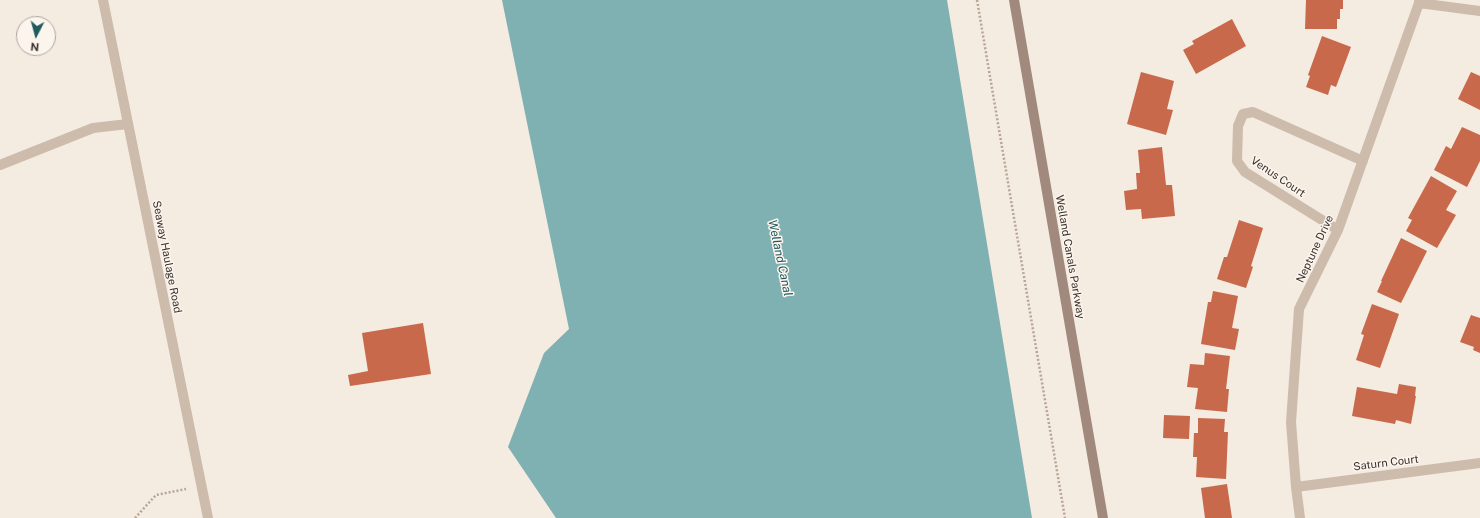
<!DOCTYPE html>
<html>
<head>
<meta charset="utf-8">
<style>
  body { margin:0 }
  #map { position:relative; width:1480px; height:518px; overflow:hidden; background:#f4ebe1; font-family:"Public Sans",sans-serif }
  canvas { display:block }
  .north { position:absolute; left:16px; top:16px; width:40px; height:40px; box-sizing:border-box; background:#fbf5ee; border:1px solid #aea6a0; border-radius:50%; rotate:186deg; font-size:11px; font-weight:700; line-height:16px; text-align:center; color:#3b302b }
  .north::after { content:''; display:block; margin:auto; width:14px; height:18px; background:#1f5a5e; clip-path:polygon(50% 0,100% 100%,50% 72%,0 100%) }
</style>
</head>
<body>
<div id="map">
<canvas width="1480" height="518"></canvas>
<div class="north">N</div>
</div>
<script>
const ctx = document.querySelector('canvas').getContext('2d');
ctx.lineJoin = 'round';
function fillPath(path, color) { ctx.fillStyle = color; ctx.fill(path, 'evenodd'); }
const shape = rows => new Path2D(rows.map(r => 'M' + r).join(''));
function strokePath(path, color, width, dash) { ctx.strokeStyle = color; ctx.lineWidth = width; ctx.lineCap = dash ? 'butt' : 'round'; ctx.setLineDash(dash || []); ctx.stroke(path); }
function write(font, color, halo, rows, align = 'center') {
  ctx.font = font + ' "Public Sans",sans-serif'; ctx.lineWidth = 3; ctx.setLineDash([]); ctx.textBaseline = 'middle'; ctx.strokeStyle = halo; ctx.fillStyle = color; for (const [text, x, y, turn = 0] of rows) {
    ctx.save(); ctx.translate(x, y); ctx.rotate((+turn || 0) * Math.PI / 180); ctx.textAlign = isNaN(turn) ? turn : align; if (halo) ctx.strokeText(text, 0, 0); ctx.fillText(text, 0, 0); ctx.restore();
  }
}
const water = shape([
  [502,0,947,0,1032,518,556,518,508,447,544,353,569,329]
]);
const building = shape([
  [1306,0,1343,0,1343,9,1340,9,1340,19,1337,19,1337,29,1305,29],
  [1232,19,1246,46,1196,74,1183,50,1194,44,1192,41],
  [1322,36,1351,47,1336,87,1331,85,1328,95,1306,87,1310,76,1308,75],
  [1141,72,1174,81,1167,109,1173,110,1166,135,1127,124],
  [1471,72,1480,76,1480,110,1458,99],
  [1462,127,1480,135,1480,161,1467,187,1434,170,1446,146,1451,149],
  [1162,147,1166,185,1172,185,1175,216,1142,219,1141,209,1126,210,1124,191,1137,189,1136,173,1140,173,1138,150],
  [1431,176,1457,191,1446,210,1456,215,1437,248,1406,231,1412,220,1408,218],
  [1239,220,1263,228,1251,266,1253,267,1246,288,1217,279,1224,257,1227,257],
  [1401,238,1427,251,1401,303,1377,292,1382,281,1381,281],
  [1213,291,1238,296,1232,328,1239,329,1235,350,1201,344,1208,302,1211,302],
  [1372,304,1399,314,1380,368,1356,360,1364,335,1361,334],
  [1471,315,1480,318,1480,353,1473,350,1474,347,1460,342],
  [423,323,431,374,350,386,348,375,368,371,362,333],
  [1205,353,1230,356,1226,389,1229,389,1227,412,1195,409,1198,388,1187,387,1190,364,1204,365],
  [1399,384,1416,387,1415,396,1416,396,1411,424,1396,420,1395,424,1352,416,1357,387,1397,394],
  [1164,415,1190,416,1189,439,1163,438],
  [1198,418,1225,419,1224,432,1228,432,1226,479,1196,477,1197,457,1193,457,1194,433,1198,433],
  [1227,484,1232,518,1205,518,1201,488]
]);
const path = shape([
  [977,0,1065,518],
  [135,518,156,495,186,489]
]);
const lane = shape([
  [0,165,93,128,128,124]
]);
const street = shape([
  [103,0,208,518],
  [1419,3,1480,11],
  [1338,230,1245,172,1237,161,1238,126,1243,114,1253,112,1363,161],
  [1296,487,1480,463],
  [1300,518,1296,487,1291,422,1299,309,1338,230,1419,3,1419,0]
]);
const secondary = shape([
  [1014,0,1103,518]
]);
const streetNames = [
  ["Venus Court",1278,177,34],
  ["Neptune Drive",1315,249,-65],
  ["Seaway Haulage Road",167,257,79],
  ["Welland Canals Parkway",1070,257,80],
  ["Saturn Court",1386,463,-7]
];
const waterNames = [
  ["Welland Canal",780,258,78]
];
fillPath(water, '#7fb0b2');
fillPath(building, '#c8694b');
strokePath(path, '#b9a596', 2.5, [2, 2]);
strokePath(lane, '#cdbbac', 10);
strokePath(street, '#cdbbac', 10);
strokePath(secondary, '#a18a7d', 10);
write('11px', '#3b302b', '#fbf5ee', streetNames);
write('italic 12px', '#1f5a5e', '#fbf5ee', waterNames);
</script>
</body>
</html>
